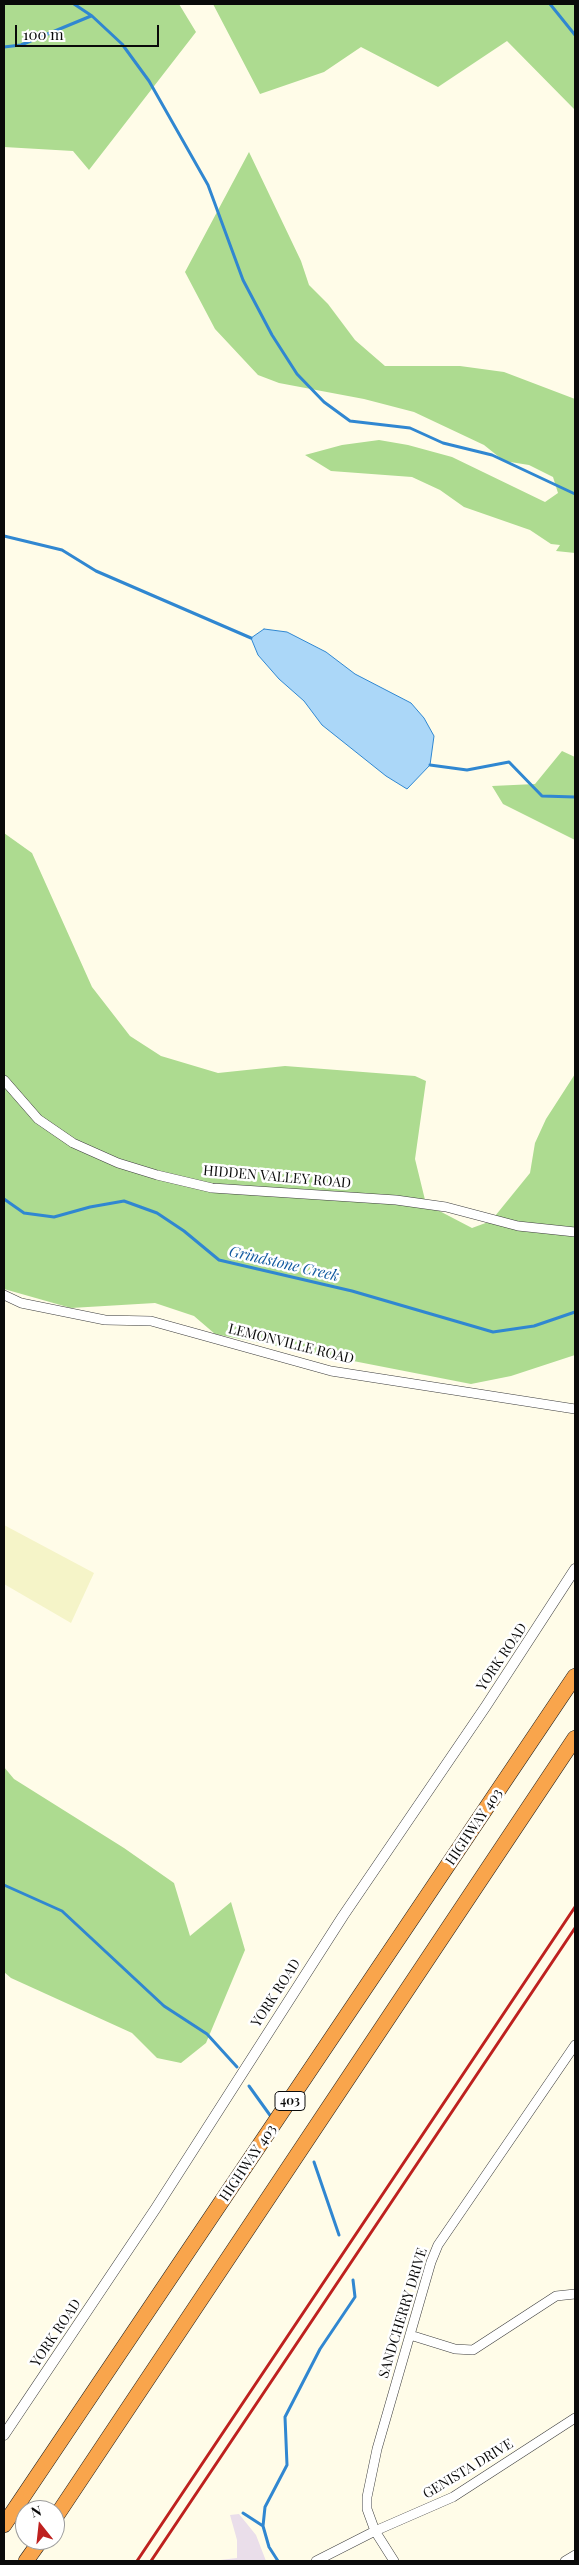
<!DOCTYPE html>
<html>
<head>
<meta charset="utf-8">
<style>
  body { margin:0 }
  #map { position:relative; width:579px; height:2565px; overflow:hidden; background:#fffce8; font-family:"Playfair Display",serif }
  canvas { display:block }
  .frame { position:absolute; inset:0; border:5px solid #0a0a0a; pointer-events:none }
  .north { position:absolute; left:15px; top:2500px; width:50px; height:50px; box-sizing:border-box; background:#fff; border:1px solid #9d9d9d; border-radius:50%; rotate:344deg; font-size:14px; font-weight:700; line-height:20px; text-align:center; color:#0a0a0a }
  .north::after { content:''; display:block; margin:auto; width:18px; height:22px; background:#be211f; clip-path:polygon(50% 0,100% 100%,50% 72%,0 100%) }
  .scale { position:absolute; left:15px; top:25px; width:144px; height:22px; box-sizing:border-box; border:2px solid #0a0a0a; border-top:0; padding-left:6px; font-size:15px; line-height:18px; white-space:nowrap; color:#0a0a0a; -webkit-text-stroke:4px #fff; paint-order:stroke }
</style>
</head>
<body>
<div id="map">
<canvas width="579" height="2565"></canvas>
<div class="frame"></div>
<div class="north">N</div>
<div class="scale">100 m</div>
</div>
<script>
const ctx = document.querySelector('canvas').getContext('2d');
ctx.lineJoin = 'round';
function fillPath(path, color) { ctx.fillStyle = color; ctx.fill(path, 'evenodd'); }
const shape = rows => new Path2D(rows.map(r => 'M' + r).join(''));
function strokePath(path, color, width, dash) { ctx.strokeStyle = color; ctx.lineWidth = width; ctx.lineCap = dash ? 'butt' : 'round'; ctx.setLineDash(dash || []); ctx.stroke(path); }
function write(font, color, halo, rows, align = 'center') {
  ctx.font = font + ' "Playfair Display",serif'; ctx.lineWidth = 5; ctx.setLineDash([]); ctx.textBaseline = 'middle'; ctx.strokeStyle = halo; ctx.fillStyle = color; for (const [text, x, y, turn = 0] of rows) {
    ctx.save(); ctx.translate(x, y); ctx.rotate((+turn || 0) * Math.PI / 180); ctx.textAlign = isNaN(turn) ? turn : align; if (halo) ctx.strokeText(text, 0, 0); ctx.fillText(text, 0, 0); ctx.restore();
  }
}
const industrial = shape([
  [239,2514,256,2535,266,2561,212,2561,237,2558,237,2540,230,2515]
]);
const farmland = shape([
  [4,1525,94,1573,71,1623,4,1584]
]);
const forest = shape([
  [4,4,179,4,196,32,89,170,73,151,4,147],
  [213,4,575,4,575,110,507,41,438,87,361,47,324,72,260,94],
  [249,152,301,261,309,285,328,304,355,340,385,366,460,366,504,372,575,399,575,553,556,551,560,545,551,544,530,530,464,507,440,490,412,477,331,471,305,455,342,445,379,440,408,445,452,457,545,502,558,493,553,477,529,465,504,461,484,445,414,412,364,399,279,383,258,375,215,329,185,272],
  [562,751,575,757,575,840,503,804,492,786,535,784],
  [4,833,32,853,92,987,130,1036,161,1056,218,1073,285,1066,415,1076,426,1081,415,1159,426,1204,472,1228,491,1221,530,1173,535,1143,546,1119,575,1074,575,1355,511,1376,471,1384,215,1334,194,1316,155,1303,71,1308,4,1289],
  [4,1767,14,1779,124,1848,174,1883,190,1936,231,1902,245,1950,206,2043,181,2063,157,2058,132,2033,11,1978,4,1972]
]);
const water = shape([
  [264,629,287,632,326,652,355,674,411,703,424,718,434,736,430,765,407,789,386,776,322,725,304,701,279,679,258,655,251,638,264,629]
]);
const stream = shape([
  [74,4,92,16,122,44,149,81,208,185,243,280,272,335,297,374,324,402,350,421,410,428,443,443,492,455,575,494],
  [550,4,575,35],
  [4,47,21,45,91,16],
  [4,536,62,550,96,571,251,638],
  [430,765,467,770,509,762,542,796,575,797],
  [4,1199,24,1213,54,1217,90,1207,124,1201,157,1213,184,1231,219,1260,352,1291,493,1332,534,1326,575,1312],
  [4,1885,62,1911,164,2006,207,2034,237,2067],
  [249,2086,272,2118],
  [314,2162,339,2235],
  [243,2513,263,2526],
  [278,2561,269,2547,263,2526,265,2507,287,2465,285,2417,320,2349,355,2297,353,2280]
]);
const minor = shape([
  [4,1080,38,1119,73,1143,118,1163,157,1175,212,1188,396,1200,446,1207,518,1226,575,1232],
  [4,1295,21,1303,105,1320,151,1321,331,1371,575,1409],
  [410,2335,455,2349,473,2350,556,2296,575,2294],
  [316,2561,375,2531,453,2497,575,2418],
  [394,2561,375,2531,367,2509,367,2497,377,2449,431,2262,438,2245,575,2045],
  [565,2561,575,2555]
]);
const tertiary = shape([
  [4,2435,156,2208,343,1916,486,1706,575,1569]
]);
const motorway = shape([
  [55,2518,575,1738],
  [4,2525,575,1676],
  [26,2561,41,2540]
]);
const rail = shape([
  [137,2561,575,1907],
  [151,2561,575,1928]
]);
const shields = [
  [290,2101,30]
];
const shieldNames = [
  ["403",290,2101]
];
const streetNames = [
  ["HIDDEN VALLEY ROAD",277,1177,5],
  ["LEMONVILLE ROAD",291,1344,14],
  ["YORK ROAD",502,1657,-56],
  ["HIGHWAY 403",474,1827,-56],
  ["YORK ROAD",276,1993,-57],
  ["HIGHWAY 403",248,2163,-56],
  ["SANDCHERRY DRIVE",403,2313,-73],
  ["YORK ROAD",56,2333,-56],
  ["GENISTA DRIVE",468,2469,-31]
];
const waterNames = [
  ["Grindstone Creek",284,1264,13]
];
fillPath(industrial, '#eadeea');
fillPath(farmland, '#f5f4c8');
fillPath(forest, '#addb90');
fillPath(water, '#abd7f8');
strokePath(water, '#3087d1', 1);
strokePath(stream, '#3087d1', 3);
strokePath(minor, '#3d3d3d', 10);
strokePath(tertiary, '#3d3d3d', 11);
strokePath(motorway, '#1b1b1b', 16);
strokePath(minor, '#fff', 9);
strokePath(tertiary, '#fff', 10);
strokePath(motorway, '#f9a54c', 15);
strokePath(rail, '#be211f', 3);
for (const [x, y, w] of shields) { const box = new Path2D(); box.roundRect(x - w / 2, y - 9.5, w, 19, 4); ctx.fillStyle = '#fff'; ctx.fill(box); strokePath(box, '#0a0a0a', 1); }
write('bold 12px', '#0a0a0a', null, shieldNames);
write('14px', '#0a0a0a', '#fff', streetNames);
write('italic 15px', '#11599f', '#fff', waterNames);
</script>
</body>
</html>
